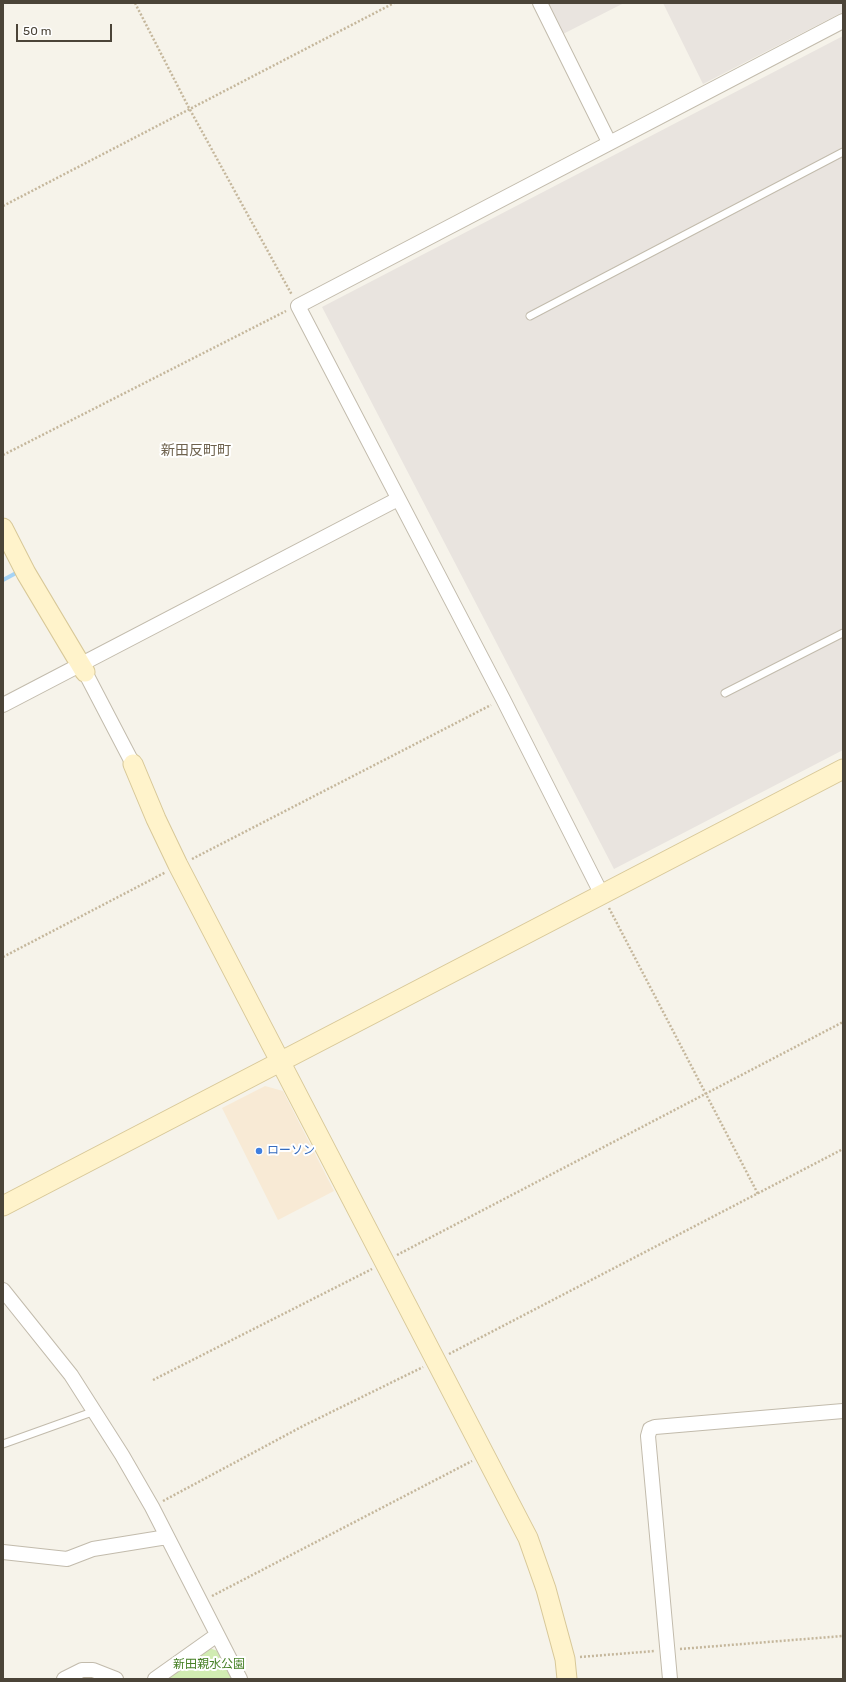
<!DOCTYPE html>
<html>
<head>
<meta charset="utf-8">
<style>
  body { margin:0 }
  #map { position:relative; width:846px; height:1682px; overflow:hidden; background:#f6f3ea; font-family:Rubik,sans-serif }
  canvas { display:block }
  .frame { position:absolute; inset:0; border:4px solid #4b4438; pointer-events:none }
  .scale { position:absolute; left:16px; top:24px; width:96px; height:18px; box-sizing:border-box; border:2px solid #4b4438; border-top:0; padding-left:5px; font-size:12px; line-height:14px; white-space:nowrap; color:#4b4438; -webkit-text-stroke:3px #fff; paint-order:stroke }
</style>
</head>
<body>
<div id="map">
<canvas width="846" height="1682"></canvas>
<div class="frame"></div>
<div class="scale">50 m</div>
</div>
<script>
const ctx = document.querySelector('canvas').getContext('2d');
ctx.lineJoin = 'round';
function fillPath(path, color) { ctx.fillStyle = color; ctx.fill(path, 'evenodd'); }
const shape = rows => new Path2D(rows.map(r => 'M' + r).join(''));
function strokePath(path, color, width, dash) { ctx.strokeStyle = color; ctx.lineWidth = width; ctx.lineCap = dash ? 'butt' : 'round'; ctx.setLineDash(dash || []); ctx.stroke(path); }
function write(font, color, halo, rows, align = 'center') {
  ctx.font = font + ' Rubik,"Noto Sans JP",sans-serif'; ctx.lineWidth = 4; ctx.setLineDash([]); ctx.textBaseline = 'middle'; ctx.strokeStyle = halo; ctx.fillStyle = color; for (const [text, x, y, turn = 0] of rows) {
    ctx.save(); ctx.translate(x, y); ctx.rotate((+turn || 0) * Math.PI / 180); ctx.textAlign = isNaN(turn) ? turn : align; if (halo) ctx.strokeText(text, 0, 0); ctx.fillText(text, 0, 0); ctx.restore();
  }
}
const commercial = shape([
  [265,1086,283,1091,334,1191,278,1220,222,1108]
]);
const industrial = shape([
  [548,3,624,3,563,34],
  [663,3,843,3,843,12,703,84],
  [843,36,843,750,614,869,322,307]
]);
const green = shape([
  [209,1648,218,1651,233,1679,165,1679]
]);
const stream = shape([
  [3,580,18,572]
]);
const path = shape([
  [135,3,189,108,292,295],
  [3,206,394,3],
  [3,455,286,311],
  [192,859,491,705],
  [609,908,758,1194],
  [3,957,166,872],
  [397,1255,843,1022],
  [449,1354,843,1149],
  [153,1380,372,1269],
  [163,1501,303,1426,423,1367],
  [212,1596,472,1461],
  [680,1649,843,1636],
  [580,1657,655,1651]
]);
const lane = shape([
  [530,316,843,152],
  [725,693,843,633],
  [3,1444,95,1411]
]);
const street = shape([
  [540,3,609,142],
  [85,672,133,764],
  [3,705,398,499],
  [602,895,503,699,298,306,843,21],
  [3,1290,71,1375,122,1455,152,1507,240,1679],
  [3,1552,67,1559,93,1549,167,1537],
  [64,1679,82,1670,93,1670,116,1679],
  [155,1679,217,1635],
  [670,1679,648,1436,650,1429,655,1427,843,1411]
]);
const secondary = shape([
  [3,528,26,573,85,672],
  [133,764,156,819,178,865,528,1538,546,1589,565,1659,567,1679],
  [3,1206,843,769]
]);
const markers = [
  [259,1151,4,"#3f7fe0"]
];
const shopNames = [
  ["ローソン",267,1151]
];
const parkNames = [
  ["新田親水公園",209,1665]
];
const quarterNames = [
  ["新田反町町",196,451]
];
fillPath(commercial, '#f8ead5');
fillPath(industrial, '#e9e4df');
fillPath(green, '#d1ecb2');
strokePath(stream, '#a5d3f5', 4);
strokePath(lane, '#c2bbac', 9);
strokePath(street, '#c2bbac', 16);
strokePath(secondary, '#d8c898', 21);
strokePath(path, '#c5b79c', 2.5, [2, 2]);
strokePath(lane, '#fff', 7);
strokePath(street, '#fff', 14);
strokePath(secondary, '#fff3cb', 19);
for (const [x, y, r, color] of markers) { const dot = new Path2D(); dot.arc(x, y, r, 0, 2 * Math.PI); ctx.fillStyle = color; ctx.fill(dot); strokePath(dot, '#fff', 1.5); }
write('12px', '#366cbe', '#fff', shopNames, 'left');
write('12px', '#478126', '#fff', parkNames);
write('14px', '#6e624e', '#fff', quarterNames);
</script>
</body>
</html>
